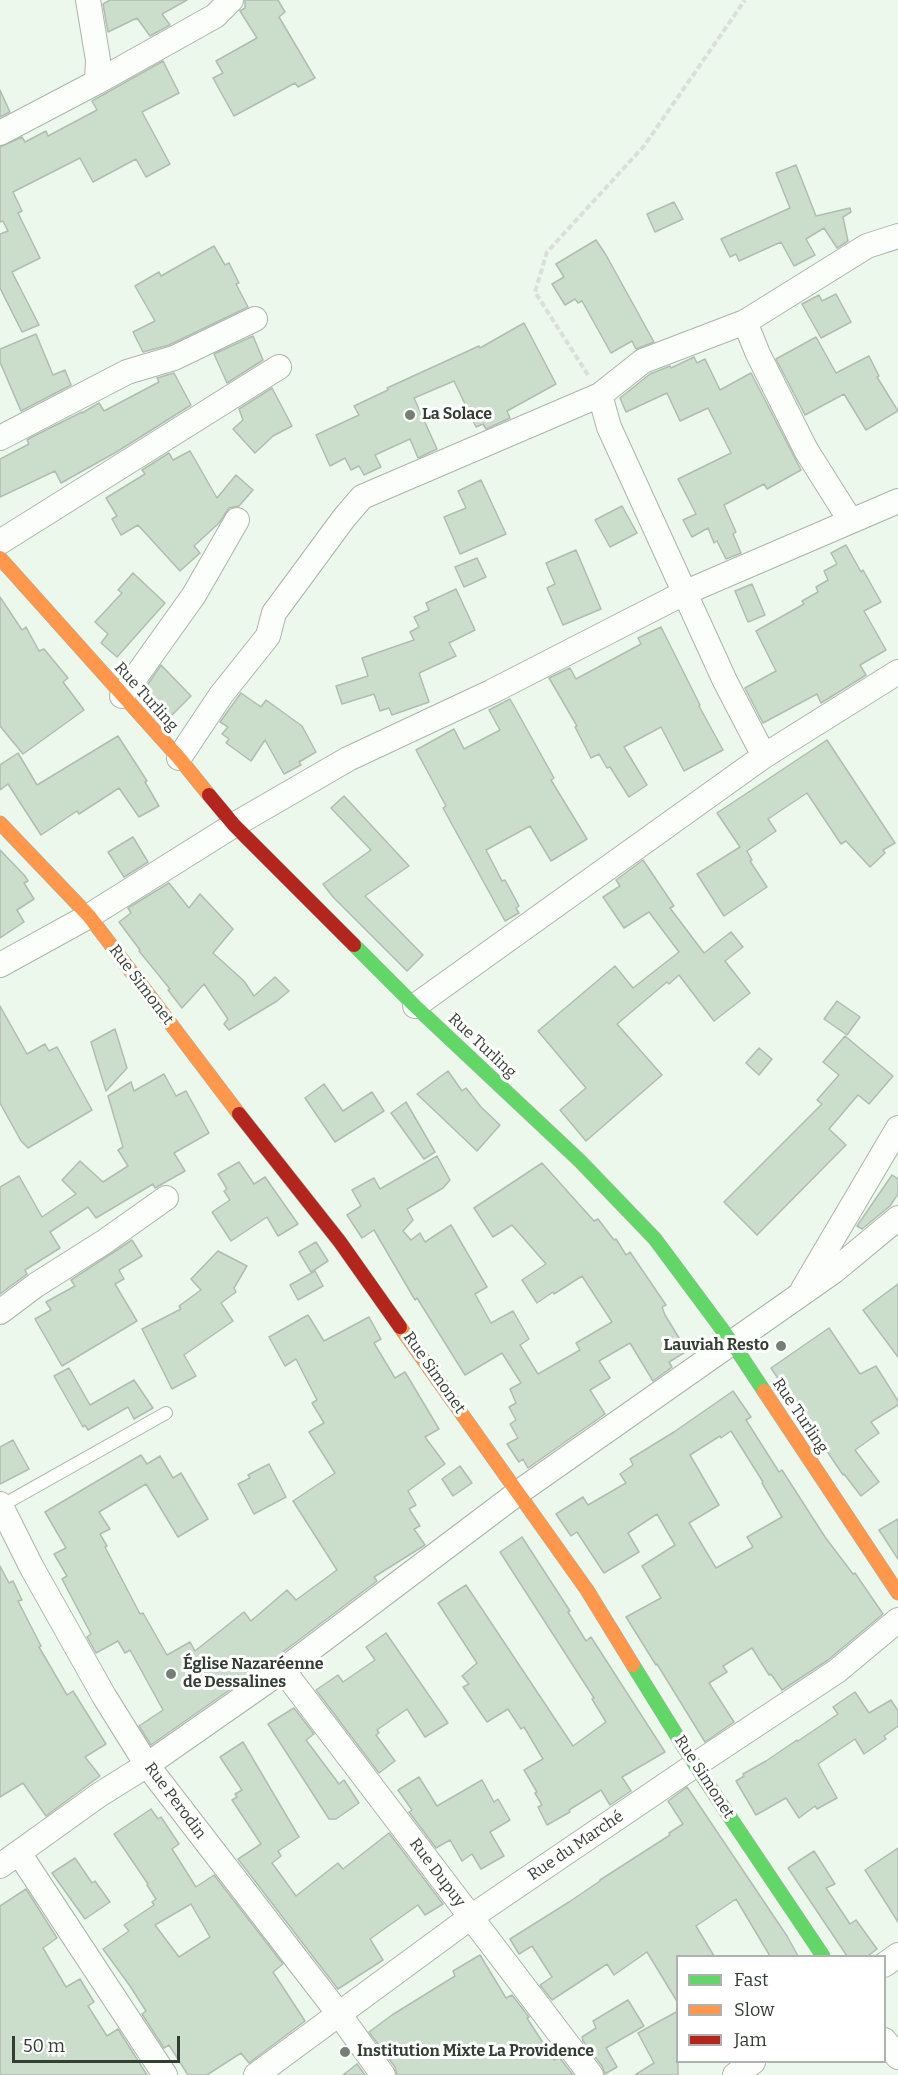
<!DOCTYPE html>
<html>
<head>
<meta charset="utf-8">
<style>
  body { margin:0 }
  #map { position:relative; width:898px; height:2075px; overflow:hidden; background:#ebf8eb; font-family:Bitter,serif }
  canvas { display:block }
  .legend { position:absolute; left:676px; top:1955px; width:210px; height:108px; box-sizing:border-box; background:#fff; border:2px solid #aeb2ae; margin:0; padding:8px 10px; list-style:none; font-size:18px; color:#353e35 }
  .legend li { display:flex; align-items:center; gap:12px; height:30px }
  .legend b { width:30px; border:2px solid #aeb2ae }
  .scale { position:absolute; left:12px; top:2036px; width:168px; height:27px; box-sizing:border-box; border:3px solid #353e35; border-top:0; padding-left:8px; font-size:18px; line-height:21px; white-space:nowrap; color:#353e35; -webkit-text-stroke:4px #fff; paint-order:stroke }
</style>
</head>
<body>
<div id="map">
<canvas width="898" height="2075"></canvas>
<ul class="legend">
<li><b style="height:8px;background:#63d668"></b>Fast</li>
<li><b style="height:8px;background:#ff974d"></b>Slow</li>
<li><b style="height:8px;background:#b3261e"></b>Jam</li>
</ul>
<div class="scale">50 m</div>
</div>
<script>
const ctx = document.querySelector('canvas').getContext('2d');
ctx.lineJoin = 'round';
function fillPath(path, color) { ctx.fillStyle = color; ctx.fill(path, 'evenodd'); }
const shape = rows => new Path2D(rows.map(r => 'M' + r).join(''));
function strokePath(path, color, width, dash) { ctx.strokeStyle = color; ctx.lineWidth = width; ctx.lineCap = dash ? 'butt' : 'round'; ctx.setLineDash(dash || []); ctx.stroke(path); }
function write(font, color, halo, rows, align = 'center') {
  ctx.font = font + ' Bitter,serif'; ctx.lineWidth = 6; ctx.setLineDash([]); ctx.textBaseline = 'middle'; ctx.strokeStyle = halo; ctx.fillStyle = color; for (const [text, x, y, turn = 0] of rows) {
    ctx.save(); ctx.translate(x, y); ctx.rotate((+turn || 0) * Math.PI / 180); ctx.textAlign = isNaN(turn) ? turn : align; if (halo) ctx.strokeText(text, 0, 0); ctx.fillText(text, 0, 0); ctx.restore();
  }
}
const building = shape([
  [110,0,187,0,162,14,170,25,150,36,137,18,108,32,103,4,110,0],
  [245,0,278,0,285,12,279,17,315,78,298,87,295,83,234,116,213,78,223,73,216,61,257,38,240,11,245,8,245,0],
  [163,61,179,93,142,112,170,164,146,177,136,159,93,182,80,158,13,192,22,211,18,213,40,258,12,272,39,325,22,332,0,288,0,234,8,231,3,221,0,222,0,147,22,137,25,142,46,131,48,136,97,110,92,101,163,61],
  [0,90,10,112,0,117,0,90],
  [796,165,816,216,850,208,851,212,843,217,848,241,837,248,824,228,806,239,815,255,794,266,781,242,739,261,736,254,730,257,721,239,790,208,776,173,796,165],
  [674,202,683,219,655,232,647,214,674,202],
  [596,240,606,255,654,342,636,349,632,341,611,353,582,301,578,303,575,299,565,305,552,284,564,277,556,264,596,240],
  [214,246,225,265,229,263,239,283,236,284,248,307,169,345,143,352,133,332,155,321,135,286,159,272,161,276,214,246],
  [836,294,851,322,821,338,802,304,819,295,822,301,836,294],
  [524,323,556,384,507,411,510,418,486,429,483,424,476,427,454,381,414,398,437,449,418,458,410,439,375,455,381,467,364,475,359,466,351,470,345,458,330,466,316,435,359,415,354,406,388,390,387,388,479,346,480,348,524,323],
  [36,334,53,375,65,370,71,385,21,411,0,362,0,349,36,334],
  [253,336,263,360,227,383,214,354,253,336],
  [816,337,836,373,869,356,879,376,877,377,898,411,866,430,844,394,805,415,776,359,816,337],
  [694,357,697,363,705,359,720,390,751,373,801,470,767,489,764,484,724,505,736,532,733,534,741,553,726,559,717,541,714,543,708,528,692,537,683,520,696,514,678,479,731,453,708,408,680,421,667,393,626,412,620,398,650,374,670,366,671,368,694,357],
  [174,373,191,405,118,451,61,483,55,471,0,497,0,459,29,444,27,440,32,437,82,412,82,413,99,403,104,411,159,382,157,378,174,373],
  [272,388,292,426,273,436,255,453,233,429,243,420,239,409,272,388],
  [190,451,217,498,236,475,253,490,239,506,229,508,219,523,194,546,200,553,180,571,138,525,121,535,112,519,117,516,106,498,145,474,142,470,169,453,173,460,190,451],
  [481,480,506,534,460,554,444,517,466,508,458,491,481,480],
  [622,506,637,533,610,547,595,520,622,506],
  [846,545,861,572,863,570,881,602,864,611,886,650,860,665,866,675,821,703,817,694,763,723,745,688,776,671,756,631,804,604,802,601,818,592,816,587,828,580,824,571,837,564,831,553,846,545],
  [576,550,601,609,563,625,547,588,555,584,546,563,576,550],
  [477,558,486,577,464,587,455,567,477,558],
  [133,573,165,603,117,657,101,643,108,634,95,622,122,593,118,590,133,573],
  [752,584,765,615,748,622,735,591,752,584],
  [456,589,475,630,449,643,456,656,419,673,429,702,392,715,389,708,380,711,374,694,342,704,336,686,368,676,362,658,414,640,410,632,419,627,414,617,429,610,426,603,456,589],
  [0,597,22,630,26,627,39,651,44,649,68,678,63,682,84,710,23,754,0,726,0,597],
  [661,627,700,705,699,706,723,750,684,771,661,727,624,747,647,785,629,797,610,767,607,768,599,754,591,758,575,727,577,726,549,678,570,668,576,679,641,644,638,638,661,627],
  [161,665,191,696,169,718,144,690,161,665],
  [241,693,261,707,266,700,302,726,316,752,299,762,301,765,284,774,265,740,251,761,226,743,229,739,222,734,228,727,220,722,241,693],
  [510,699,554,778,551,780,587,839,551,861,530,826,486,850,502,881,505,880,519,906,516,908,519,913,505,921,443,808,446,806,416,750,454,729,464,749,500,730,489,710,510,699],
  [118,736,147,781,145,782,159,806,139,817,119,788,79,814,77,811,41,835,8,784,0,790,0,765,18,753,37,785,118,736],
  [827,740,895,843,883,850,885,853,870,867,846,841,841,844,807,793,768,819,776,831,747,851,752,860,750,861,767,887,724,916,697,874,740,847,717,813,827,740],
  [344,796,409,866,365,896,423,955,407,971,333,897,323,884,371,850,331,808,344,796],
  [133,837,148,862,124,877,108,852,133,837],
  [0,850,25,876,28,881,24,883,34,899,17,910,24,922,0,938,0,850],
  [643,860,674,906,670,908,704,953,731,932,743,947,725,961,750,993,714,1021,679,975,669,984,667,982,617,1024,662,1075,586,1141,560,1110,586,1088,538,1031,615,966,633,988,679,952,649,912,624,928,603,897,620,886,616,880,643,860],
  [169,883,189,908,200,894,233,929,213,953,244,981,254,996,275,977,289,991,277,1001,229,1030,224,1024,228,1019,204,984,182,1008,168,990,170,989,139,951,140,950,119,922,131,913,128,908,169,883],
  [837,1001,860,1017,847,1035,824,1019,837,1001],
  [0,1006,27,1054,45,1044,49,1051,57,1047,92,1110,28,1148,21,1141,0,1103,0,1006],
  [115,1029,127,1068,106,1091,91,1042,115,1029],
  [845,1036,893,1076,869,1104,858,1095,829,1129,846,1145,757,1235,724,1202,822,1104,817,1100,839,1075,823,1062,845,1036],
  [759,1048,772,1059,759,1075,746,1063,759,1048],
  [448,1071,462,1091,466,1088,481,1107,500,1125,477,1151,417,1094,448,1071],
  [164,1074,176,1096,186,1091,209,1133,174,1153,185,1171,155,1188,153,1184,96,1218,88,1207,50,1232,60,1248,25,1270,27,1274,0,1294,0,1187,19,1176,42,1217,76,1194,62,1180,80,1161,103,1182,128,1166,118,1150,123,1147,108,1096,131,1082,134,1091,164,1074],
  [324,1084,343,1111,372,1092,384,1111,335,1142,305,1098,324,1084],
  [406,1102,435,1152,424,1159,391,1113,406,1102],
  [437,1156,450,1180,443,1188,407,1209,413,1220,403,1231,411,1240,420,1233,425,1242,451,1225,487,1287,475,1294,491,1323,513,1311,529,1339,520,1345,538,1374,580,1350,576,1343,612,1322,582,1276,554,1294,553,1292,537,1303,522,1280,546,1264,512,1225,493,1237,474,1208,542,1163,594,1221,598,1219,614,1240,616,1239,626,1255,630,1252,666,1305,662,1307,665,1315,687,1351,669,1362,672,1367,653,1381,630,1343,599,1361,610,1378,590,1390,605,1414,528,1468,523,1459,519,1462,507,1444,518,1438,510,1424,516,1420,509,1407,516,1403,510,1389,521,1383,502,1353,465,1375,417,1298,415,1300,374,1230,362,1238,347,1215,361,1206,352,1190,374,1178,380,1189,437,1156],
  [239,1162,254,1184,265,1177,298,1224,278,1236,267,1217,231,1241,212,1212,230,1200,224,1191,227,1189,218,1174,239,1162],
  [892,1175,898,1179,898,1194,890,1206,862,1229,857,1226,892,1175],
  [132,1240,142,1256,119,1270,124,1279,115,1284,137,1321,62,1366,35,1319,51,1310,46,1302,75,1286,71,1280,132,1240],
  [316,1242,328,1261,311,1272,299,1252,316,1242],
  [218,1251,247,1266,234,1288,236,1292,221,1303,233,1321,184,1355,196,1376,172,1389,142,1329,181,1309,179,1306,201,1290,191,1279,218,1251],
  [315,1271,323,1286,298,1300,290,1285,315,1271],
  [898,1284,898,1357,863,1310,898,1284],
  [308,1315,324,1341,369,1317,381,1339,374,1343,395,1378,405,1372,439,1429,425,1437,445,1464,408,1491,416,1505,409,1509,420,1526,414,1529,425,1545,374,1577,377,1581,275,1658,151,1745,139,1726,163,1710,130,1650,125,1653,118,1641,96,1653,87,1637,91,1634,62,1579,67,1576,54,1554,66,1548,45,1512,141,1455,147,1464,160,1456,173,1478,181,1473,208,1519,178,1537,146,1484,99,1512,110,1529,100,1534,107,1546,105,1547,140,1614,143,1613,167,1655,190,1642,195,1651,244,1612,251,1621,287,1590,296,1600,337,1570,293,1501,335,1473,309,1432,324,1423,312,1403,317,1400,296,1359,285,1366,269,1337,308,1315],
  [829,1328,860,1374,876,1366,898,1401,898,1405,871,1422,879,1433,855,1450,879,1482,861,1496,844,1474,843,1475,771,1368,829,1328],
  [69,1368,90,1405,134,1380,153,1408,134,1419,128,1407,88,1430,85,1425,83,1427,54,1376,69,1368],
  [733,1391,751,1417,746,1420,779,1472,782,1470,825,1537,853,1574,855,1573,883,1614,828,1660,782,1690,771,1674,769,1675,752,1648,723,1666,727,1672,709,1683,734,1722,705,1742,657,1664,656,1665,626,1617,661,1598,642,1566,675,1545,657,1514,628,1533,639,1552,604,1573,577,1532,571,1536,556,1514,583,1497,588,1505,626,1483,620,1474,633,1465,630,1459,674,1432,733,1391],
  [731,1431,763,1482,762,1483,782,1517,747,1537,753,1547,716,1568,689,1523,719,1505,690,1455,720,1436,721,1438,731,1431],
  [13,1440,29,1469,0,1484,0,1447,13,1440],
  [269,1464,286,1497,254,1514,238,1484,250,1478,248,1475,269,1464],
  [460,1466,472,1483,453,1496,442,1479,460,1466],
  [898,1519,898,1559,879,1530,898,1519],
  [522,1537,570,1611,568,1612,586,1641,591,1637,665,1752,622,1777,631,1791,610,1805,601,1790,569,1810,570,1812,547,1825,538,1807,542,1805,535,1793,537,1792,524,1770,543,1759,524,1727,521,1729,508,1709,487,1722,463,1687,469,1684,462,1676,477,1663,438,1603,466,1585,573,1746,606,1722,592,1699,594,1698,500,1552,522,1537],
  [0,1566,9,1583,13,1581,22,1600,18,1601,41,1646,39,1647,67,1695,73,1691,106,1744,85,1757,100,1776,46,1816,23,1783,0,1797,0,1566],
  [386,1633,448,1723,425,1737,407,1709,377,1730,379,1733,376,1735,395,1761,379,1773,316,1690,338,1675,343,1682,375,1660,366,1647,386,1633],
  [855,1692,869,1713,891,1700,898,1711,898,1726,884,1736,886,1739,864,1754,855,1739,818,1764,837,1798,817,1809,815,1806,799,1818,786,1798,756,1815,736,1781,744,1776,743,1774,766,1761,797,1740,798,1741,838,1714,833,1707,855,1692],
  [294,1708,314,1734,306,1740,339,1784,344,1780,359,1803,336,1819,329,1819,268,1724,294,1708],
  [243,1742,299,1837,278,1851,281,1856,272,1863,296,1896,338,1863,343,1869,389,1833,443,1904,425,1915,418,1905,370,1939,383,1960,338,1989,238,1859,261,1844,232,1800,237,1797,235,1794,242,1790,220,1757,243,1742],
  [419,1777,437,1806,482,1780,494,1802,498,1799,510,1820,490,1832,504,1856,481,1869,472,1854,462,1861,450,1840,436,1848,409,1812,412,1810,398,1790,419,1777],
  [687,1787,787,1936,798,1956,770,1956,736,1899,696,1926,714,1956,678,1956,678,2003,647,1952,614,1975,607,1964,552,2000,540,1985,552,1977,532,1946,519,1954,510,1939,569,1902,600,1881,600,1880,670,1835,669,1833,683,1824,668,1801,687,1787],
  [151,1809,158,1819,161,1817,179,1844,172,1849,196,1887,214,1875,283,1964,273,1972,305,2021,249,2063,241,2053,207,2075,188,2075,169,2045,164,2048,142,2014,146,2011,130,1986,103,1949,129,1931,124,1925,154,1905,152,1902,156,1899,147,1885,148,1884,114,1834,151,1809],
  [191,1904,210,1937,179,1957,155,1925,191,1904],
  [898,1848,898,1922,865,1870,898,1848],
  [814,1851,835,1884,826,1888,850,1924,856,1920,877,1949,868,1956,847,1956,788,1868,814,1851],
  [75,1858,92,1883,95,1881,110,1902,85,1919,52,1873,75,1858],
  [26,1889,57,1938,43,1948,66,1987,80,1979,94,2002,88,2006,107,2036,118,2029,147,2075,0,2075,0,1906,26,1889],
  [480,1955,506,1998,512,1995,529,2017,527,2018,554,2060,559,2057,573,2075,397,2075,395,2067,369,2032,392,2015,455,1976,453,1971,480,1955],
  [628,2000,644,2026,606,2048,617,2067,605,2074,602,2066,583,2041,582,2037,596,2028,593,2021,628,2000],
  [678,2011,678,2075,635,2075,654,2063,638,2033,678,2011],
  [357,2064,365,2075,343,2075,357,2064]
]);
const path = shape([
  [588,375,535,292,547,252,644,146,745,0]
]);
const lane = shape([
  [1,1506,166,1413]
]);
const street = shape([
  [88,0,98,60,97,82],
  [0,133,97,82,215,16,231,0],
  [745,322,758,354,806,450,850,520],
  [0,438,127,372,174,358,255,319],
  [0,542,279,367],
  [122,696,194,595,237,520],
  [764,756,725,681,609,427,600,395,643,361,745,322,867,246,898,236],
  [179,758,221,695,268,636,274,613,344,518,362,497,600,395],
  [0,965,89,916,234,825,348,759,491,692,684,593,898,501],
  [415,1006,764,756,898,672],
  [803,1289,898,1128],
  [0,1312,36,1285,104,1242,166,1198],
  [0,1504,32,1568,104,1696,147,1765,339,2014,383,2075],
  [283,1670,591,2075],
  [19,1853,165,2075],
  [0,1866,99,1795,147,1765,283,1670,519,1492,834,1271,898,1218],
  [884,1965,898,1955],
  [884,2040,898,2057],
  [256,2075,471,1917,695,1765,837,1671,898,1620],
  [735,2075,753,2062]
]);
const fast = shape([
  [354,945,415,1006,580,1161,655,1239,733,1344,764,1391],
  [633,1665,695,1765,823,1956]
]);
const slow = shape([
  [0,558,179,758,209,795],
  [0,823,89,916,239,1114],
  [400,1327,587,1590,633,1665],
  [764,1391,898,1593]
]);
const jam = shape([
  [209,795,234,825,354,945],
  [239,1114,340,1242,400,1327]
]);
const markers = [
  [410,415,6,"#757f75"],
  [781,1346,6,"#757f75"],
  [171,1674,6,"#757f75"],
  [345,2052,6,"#757f75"]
];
const poiNames = [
  ["La Solace",422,415],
  ["Lauviah Resto",769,1346,"right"],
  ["Église Nazaréenne",183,1665],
  ["de Dessalines",183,1683],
  ["Institution Mixte La Providence",357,2052]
];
const streetNames = [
  ["Rue Turling",146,697,48],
  ["Rue Simonet",141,985,53],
  ["Rue Turling",482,1046,43],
  ["Rue Simonet",434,1373,55],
  ["Rue Turling",800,1416,56],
  ["Rue Simonet",704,1777,57],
  ["Rue Perodin",175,1801,53],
  ["Rue du Marché",576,1846,-34],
  ["Rue Dupuy",437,1873,53]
];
fillPath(building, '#cbdecb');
strokePath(building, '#b2bcb2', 1.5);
strokePath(lane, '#abb5ab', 14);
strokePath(street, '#abb5ab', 26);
strokePath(fast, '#abb5ab', 15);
strokePath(slow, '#abb5ab', 15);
strokePath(jam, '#abb5ab', 15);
strokePath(path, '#dbdfdb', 4, [6, 3]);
strokePath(lane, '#fcfefc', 12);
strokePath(street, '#fcfefc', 24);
strokePath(fast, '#63d668', 14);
strokePath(slow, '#ff974d', 14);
strokePath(jam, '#b3261e', 14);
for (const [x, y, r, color] of markers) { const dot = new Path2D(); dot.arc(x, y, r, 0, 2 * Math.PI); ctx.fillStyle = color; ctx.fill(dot); strokePath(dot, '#fff', 2); }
write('bold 16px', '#353e35', '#fff', poiNames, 'left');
write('16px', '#353e35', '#fff', streetNames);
</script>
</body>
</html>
